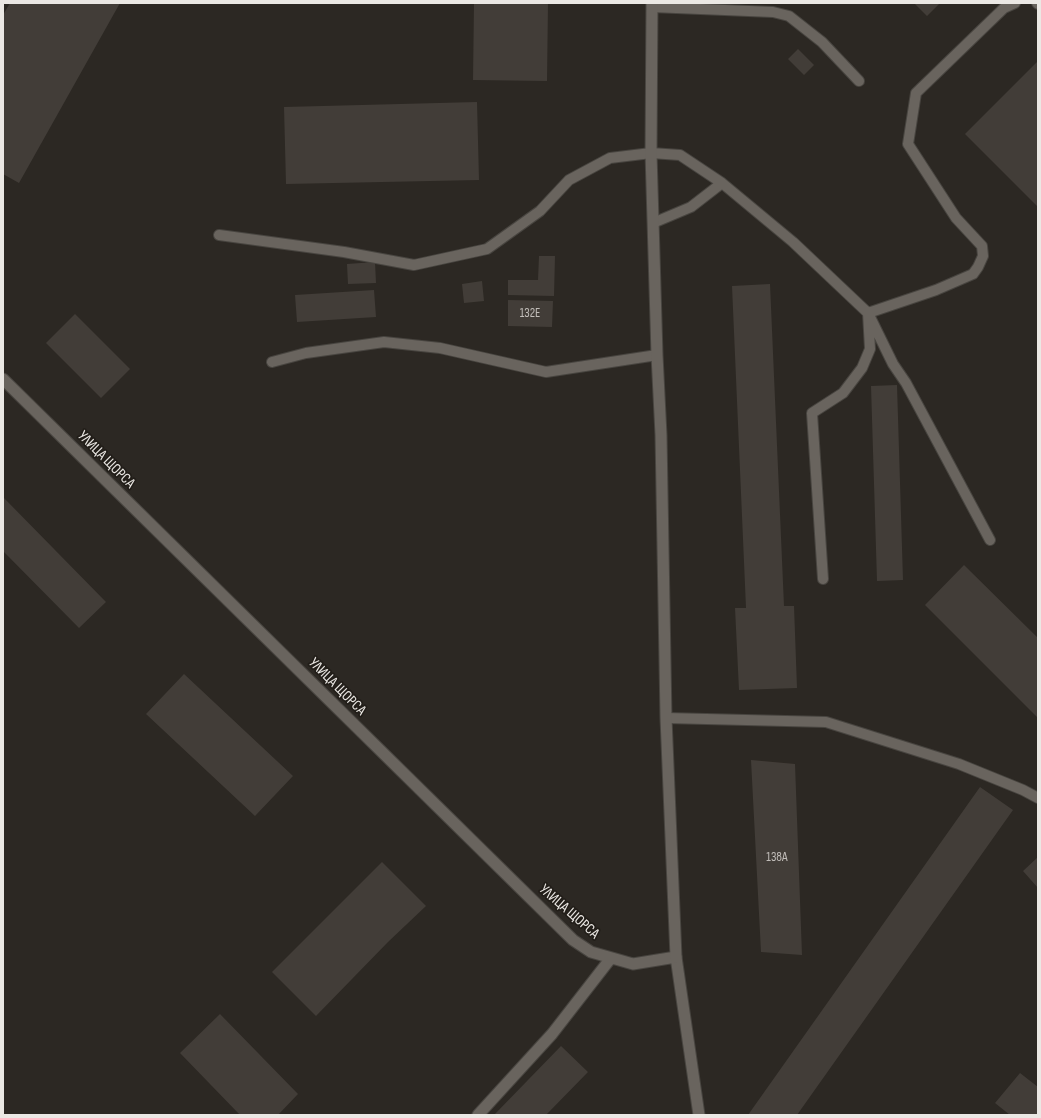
<!DOCTYPE html>
<html>
<head>
<meta charset="utf-8">
<style>
  body { margin:0 }
  #map { position:relative; width:1041px; height:1118px; overflow:hidden; background:#2c2823; font-family:"Sofia Sans Condensed",sans-serif }
  canvas { display:block }
  .frame { position:absolute; inset:0; border:4px solid #ebe8e4; pointer-events:none }
</style>
</head>
<body>
<div id="map">
<canvas width="1041" height="1118"></canvas>
<div class="frame"></div>
</div>
<script>
const ctx = document.querySelector('canvas').getContext('2d');
ctx.lineJoin = 'round';
function fillPath(path, color) { ctx.fillStyle = color; ctx.fill(path, 'evenodd'); }
const shape = rows => new Path2D(rows.map(r => 'M' + r).join(''));
function strokePath(path, color, width, dash) { ctx.strokeStyle = color; ctx.lineWidth = width; ctx.lineCap = dash ? 'butt' : 'round'; ctx.setLineDash(dash || []); ctx.stroke(path); }
function write(font, color, halo, rows, align = 'center') {
  ctx.font = font + ' "Sofia Sans Condensed",sans-serif'; ctx.lineWidth = 3.5; ctx.setLineDash([]); ctx.textBaseline = 'middle'; ctx.strokeStyle = halo; ctx.fillStyle = color; for (const [text, x, y, turn = 0] of rows) {
    ctx.save(); ctx.translate(x, y); ctx.rotate((+turn || 0) * Math.PI / 180); ctx.textAlign = isNaN(turn) ? turn : align; if (halo) ctx.strokeText(text, 0, 0); ctx.fillText(text, 0, 0); ctx.restore();
  }
}
const building = shape([
  [10,3,120,3,19,183,3,174,3,15],
  [474,3,548,3,547,81,473,80],
  [914,3,940,3,927,16],
  [798,49,814,65,804,75,788,59],
  [1038,61,1038,207,965,134],
  [477,102,479,180,286,184,284,107],
  [539,256,555,256,554,296,508,295,508,280,538,280],
  [375,262,376,283,348,284,347,264],
  [482,281,484,301,464,303,462,284],
  [770,284,784,606,794,606,797,688,739,690,735,608,746,608,732,286],
  [374,290,376,317,297,322,295,295],
  [508,300,553,301,552,327,508,326],
  [75,314,130,369,101,398,46,343],
  [897,385,903,580,877,581,871,386],
  [4,498,106,602,79,628,3,551,3,499],
  [964,565,1038,638,1038,718,925,605],
  [184,674,293,776,255,816,146,714],
  [751,760,795,764,802,955,761,952],
  [980,787,1013,810,797,1115,748,1115],
  [1038,857,1038,888,1023,871],
  [382,862,426,906,388,942,316,1016,272,972],
  [220,1014,298,1094,278,1115,240,1115,180,1053],
  [561,1046,588,1072,546,1115,494,1115],
  [1020,1073,1038,1087,1038,1115,1010,1115,995,1103]
]);
const service = shape([
  [1037,3,1038,4],
  [652,7,773,12,789,16,822,42,859,81],
  [653,223,691,207,722,183],
  [219,235,344,252,414,265,487,249,540,211,569,180,610,158,651,153,680,155,722,183,793,242,868,313,936,290,973,274,978,267,983,256,982,246,956,218,908,144,916,93,1004,8,1015,3],
  [272,362,306,353,384,342,440,348,546,372,657,355],
  [823,579,812,413,843,393,862,368,870,349,868,313,893,364,906,383,990,540],
  [666,718,826,722,959,764,1023,790,1038,798]
]);
const minor = shape([
  [3,379,573,940,591,952,633,964,676,957,699,1115],
  [478,1115,552,1034,611,958]
]);
const tertiary = shape([
  [652,3,651,153,657,355,661,435,666,718,676,957]
]);
const numberNames = [
  ["132Е",530,314],
  ["138А",777,858]
];
const streetNames = [
  ["УЛИЦА ЩОРСА",106,460,45],
  ["УЛИЦА ЩОРСА",337,687,45],
  ["УЛИЦА ЩОРСА",569,912,41]
];
fillPath(building, '#423d38');
strokePath(service, '#484540', 12);
strokePath(minor, '#484540', 13);
strokePath(tertiary, '#484540', 13);
strokePath(service, '#69645e', 10);
strokePath(minor, '#69645e', 11);
strokePath(tertiary, '#69645e', 11);
write('13px', '#c1bdb9', null, numberNames);
write('15px', '#ebe8e4', '#221e19', streetNames);
</script>
</body>
</html>
